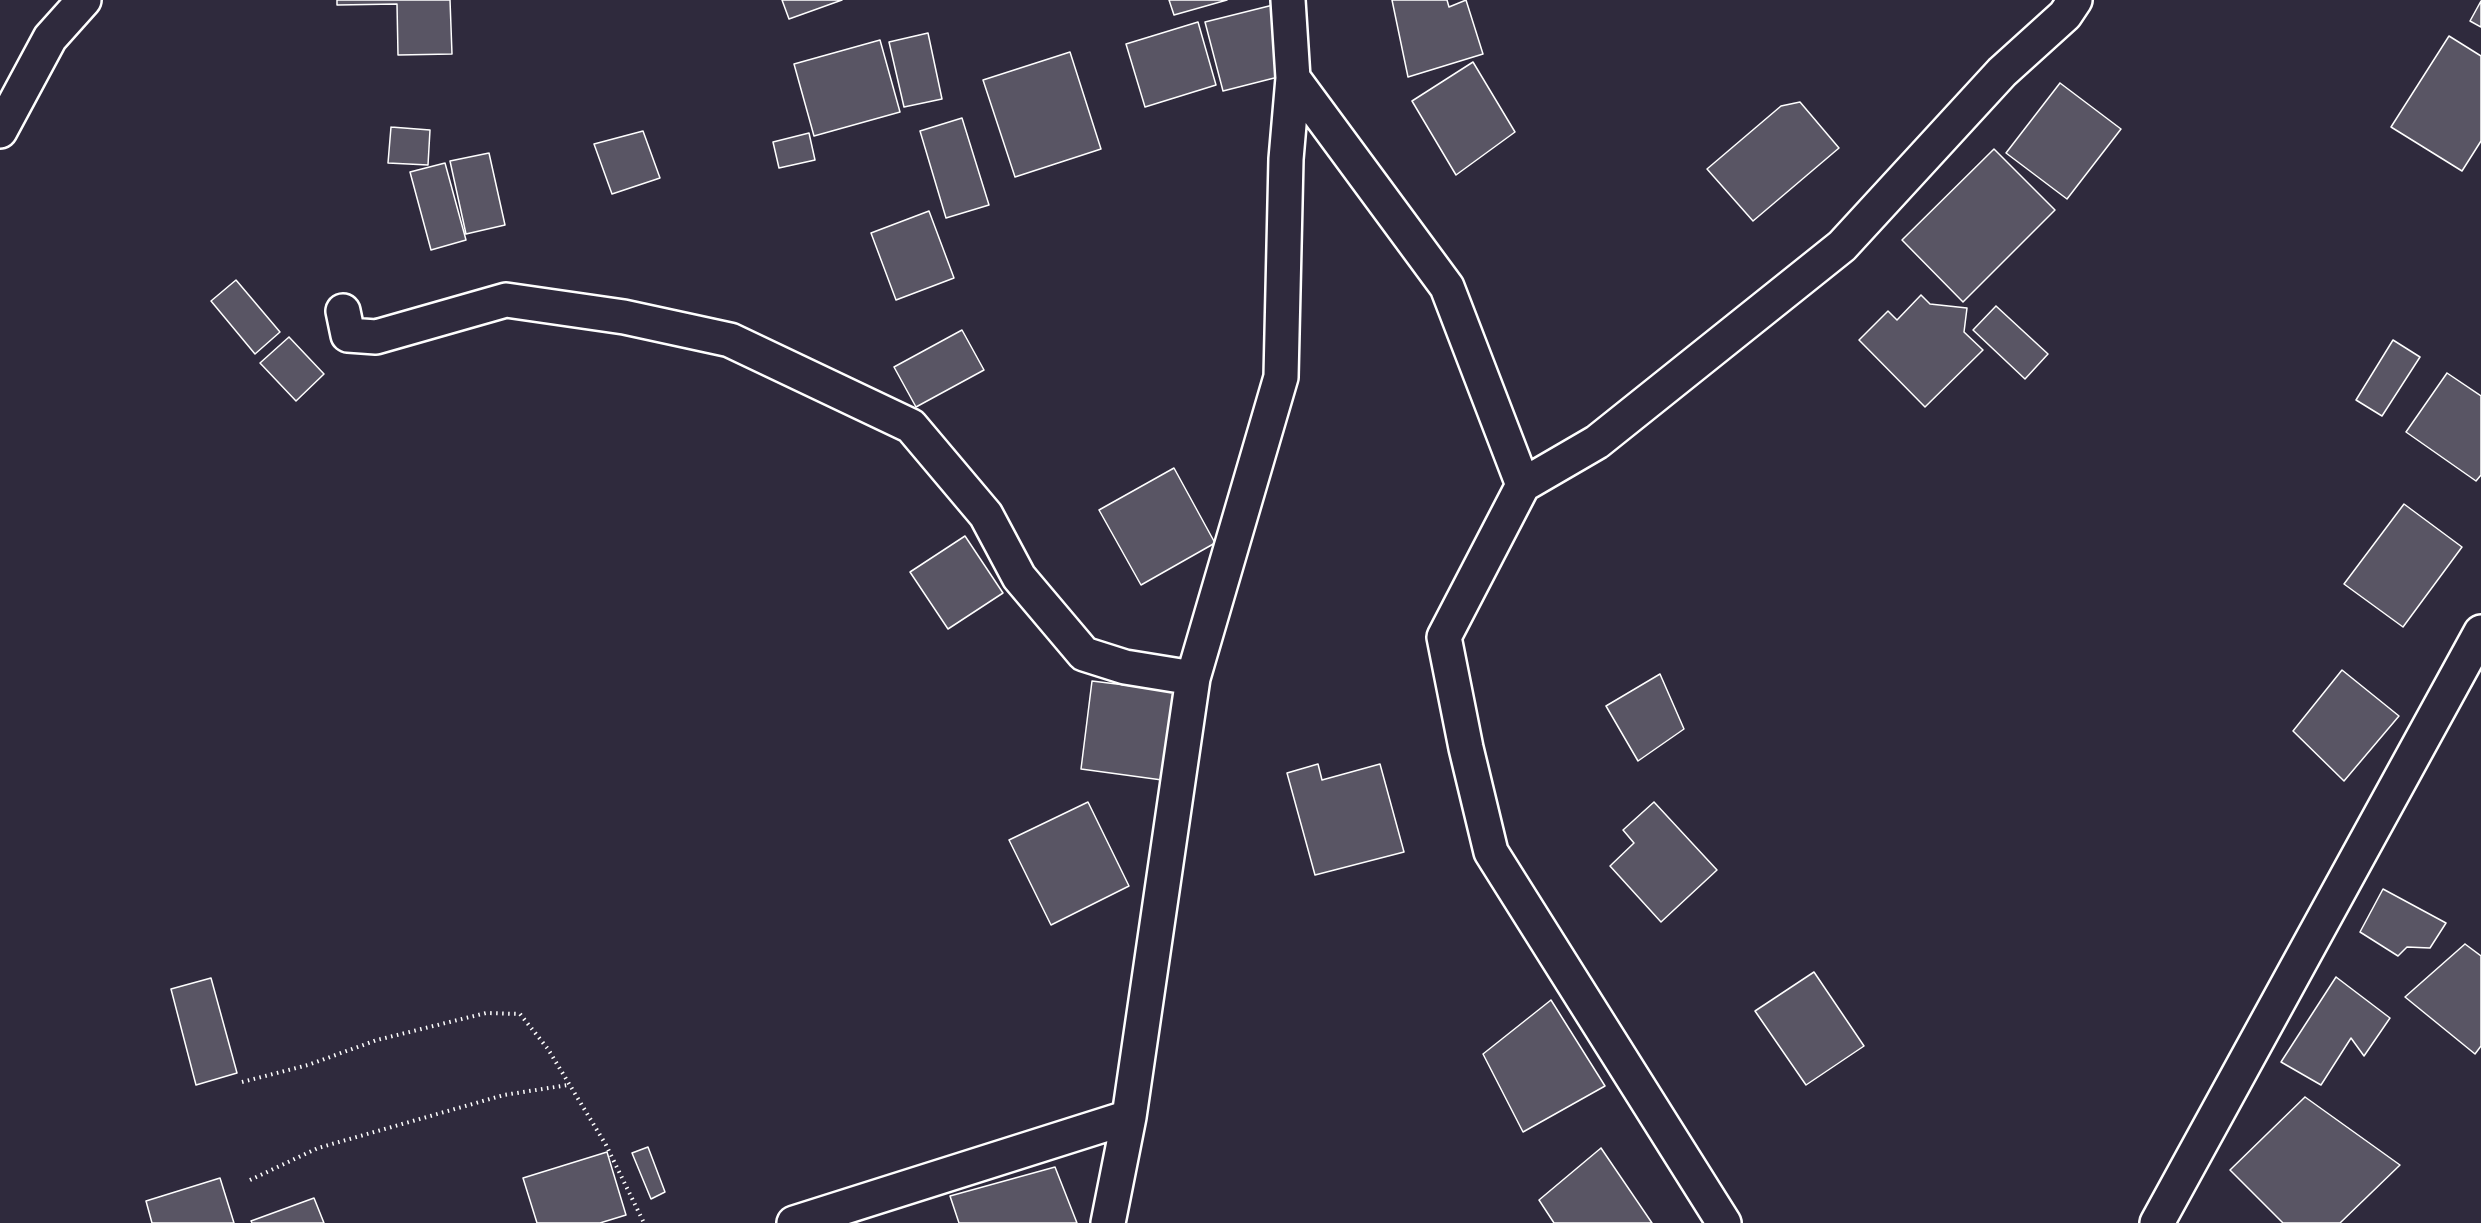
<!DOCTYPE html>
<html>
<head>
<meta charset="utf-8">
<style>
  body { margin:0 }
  canvas { display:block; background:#2f2a3d }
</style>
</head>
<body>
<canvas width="2481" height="1223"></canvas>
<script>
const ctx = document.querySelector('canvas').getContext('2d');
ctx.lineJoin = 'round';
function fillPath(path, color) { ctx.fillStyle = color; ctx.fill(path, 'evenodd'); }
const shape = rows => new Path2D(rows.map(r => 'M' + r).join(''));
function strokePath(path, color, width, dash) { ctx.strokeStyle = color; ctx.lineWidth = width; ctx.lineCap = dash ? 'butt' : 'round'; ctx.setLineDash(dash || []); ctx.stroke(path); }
const building = shape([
  [337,0,450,0,452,54,398,55,397,4,337,5,337,0],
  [782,0,842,0,789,19,782,0],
  [1169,0,1227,0,1174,15,1169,0],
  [1392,0,1447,0,1449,7,1466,0,1483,54,1408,77,1392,0],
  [2481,1,2481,27,2470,21,2481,1],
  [1273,5,1290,74,1223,91,1205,22,1273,5],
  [1198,22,1216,85,1145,107,1126,44,1198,22],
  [928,33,942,99,904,107,889,42,928,33],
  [2449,36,2481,56,2481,141,2462,171,2391,127,2449,36],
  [880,40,900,112,814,136,794,64,880,40],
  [1070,52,1101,149,1015,177,983,80,1070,52],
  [1473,62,1515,132,1456,175,1412,101,1473,62],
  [2060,83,2121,129,2067,199,2006,153,2060,83],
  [1800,102,1839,148,1753,221,1707,169,1781,106,1800,102],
  [962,118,989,205,946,218,920,131,962,118],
  [391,127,430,130,428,165,388,163,391,127],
  [643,131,660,178,612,194,594,144,643,131],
  [809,133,815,160,779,168,773,142,809,133],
  [1994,149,2055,210,1963,302,1902,240,1994,149],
  [489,153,505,225,466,234,450,161,489,153],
  [445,163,466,240,431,250,410,172,445,163],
  [929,211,954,278,896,300,871,233,929,211],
  [236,280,280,332,255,354,211,301,236,280],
  [1921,295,1930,304,1967,308,1964,332,1983,350,1925,407,1859,340,1888,311,1897,320,1921,295],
  [1996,306,2048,354,2025,379,1973,330,1996,306],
  [962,330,984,370,916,407,894,367,962,330],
  [289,337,324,374,296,401,260,363,289,337],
  [2393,340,2420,357,2382,416,2356,400,2393,340],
  [2447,373,2481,396,2481,475,2476,481,2406,432,2447,373],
  [1174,468,1215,543,1141,585,1099,510,1174,468],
  [2404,504,2462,547,2403,627,2344,584,2404,504],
  [965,536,1003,593,948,629,910,572,965,536],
  [2342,670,2399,716,2344,781,2293,731,2342,670],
  [1660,674,1684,729,1638,761,1606,706,1660,674],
  [1092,681,1174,691,1162,780,1081,769,1092,681],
  [1318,764,1322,780,1380,764,1404,852,1315,875,1287,773,1318,764],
  [1088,802,1129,886,1051,925,1009,840,1088,802],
  [1654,802,1717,870,1661,922,1610,866,1634,843,1623,830,1654,802],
  [2383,889,2446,923,2430,948,2407,947,2398,956,2360,932,2383,889],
  [2465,944,2481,956,2481,1046,2475,1054,2405,997,2465,944],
  [1814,972,1864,1046,1806,1085,1755,1011,1814,972],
  [2336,977,2390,1018,2364,1056,2351,1038,2321,1085,2281,1062,2336,977],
  [211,978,237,1073,196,1085,171,989,211,978],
  [1551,1000,1605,1086,1523,1132,1483,1054,1551,1000],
  [2305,1097,2400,1165,2340,1223,2283,1223,2230,1170,2305,1097],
  [648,1147,665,1192,651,1199,632,1153,648,1147],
  [1601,1148,1652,1223,1554,1223,1539,1200,1601,1148],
  [607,1152,626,1215,600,1223,537,1223,523,1178,607,1152],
  [1055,1167,1077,1223,959,1223,950,1196,1055,1167],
  [220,1178,234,1223,152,1223,146,1201,220,1178],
  [314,1198,324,1223,252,1223,251,1221,314,1198]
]);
const path = shape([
  [242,1082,308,1065,377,1040,486,1013,520,1014,548,1049,606,1145,644,1223],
  [250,1180,318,1148,504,1095,568,1085]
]);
const street = shape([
  [1288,0,1293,78,1447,287,1523,485],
  [0,131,50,38,84,0],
  [343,311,348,335,376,337,506,300,624,317,730,340,911,426,986,515,1019,577,1084,654,1125,667,1193,678],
  [794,1223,1129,1117],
  [1108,1223,1129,1117,1193,678,1281,377,1286,159,1293,78],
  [1724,1223,1491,852,1466,748,1444,637,1523,485,1597,442,1842,246,2002,72,2065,15,2075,0],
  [2157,1223,2481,632]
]);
fillPath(building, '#595564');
strokePath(building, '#fff', 1.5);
strokePath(street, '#fff', 38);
strokePath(path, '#fff', 4, [1.5, 4.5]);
strokePath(street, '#2f2a3d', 33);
</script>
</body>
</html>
